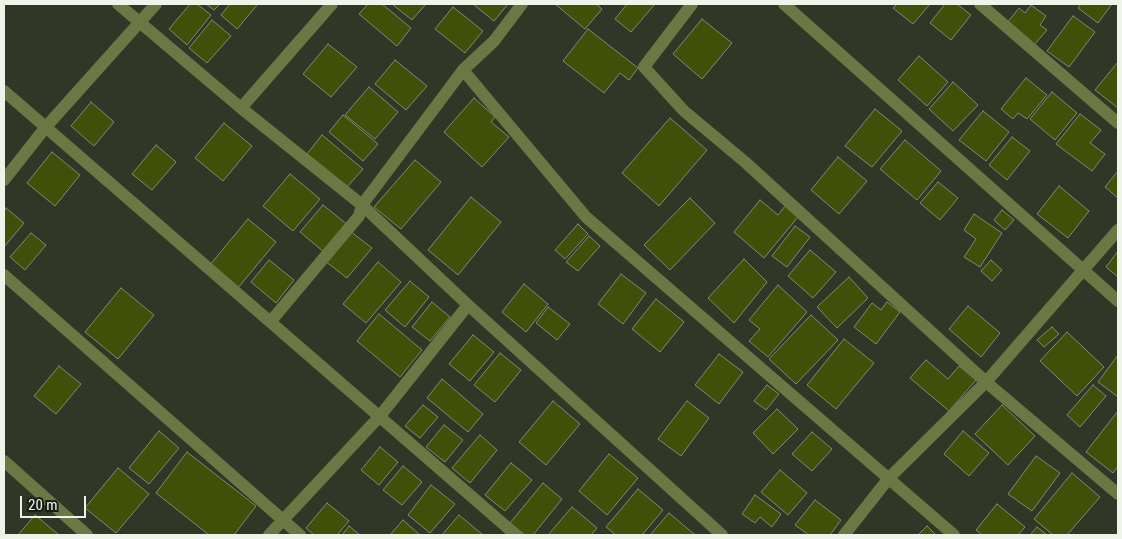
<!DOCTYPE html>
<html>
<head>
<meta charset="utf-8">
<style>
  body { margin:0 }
  #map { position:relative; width:1122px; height:539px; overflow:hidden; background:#323627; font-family:"Roboto Condensed",sans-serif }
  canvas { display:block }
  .frame { position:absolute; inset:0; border:5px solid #f0f3e9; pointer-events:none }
  .scale { position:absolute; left:20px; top:496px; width:66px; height:22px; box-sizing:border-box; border:2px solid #f0f3e9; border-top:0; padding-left:6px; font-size:15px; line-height:18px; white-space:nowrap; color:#f0f3e9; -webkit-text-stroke:4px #1a1c16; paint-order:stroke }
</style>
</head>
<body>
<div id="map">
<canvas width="1122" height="539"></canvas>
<div class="frame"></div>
<div class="scale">20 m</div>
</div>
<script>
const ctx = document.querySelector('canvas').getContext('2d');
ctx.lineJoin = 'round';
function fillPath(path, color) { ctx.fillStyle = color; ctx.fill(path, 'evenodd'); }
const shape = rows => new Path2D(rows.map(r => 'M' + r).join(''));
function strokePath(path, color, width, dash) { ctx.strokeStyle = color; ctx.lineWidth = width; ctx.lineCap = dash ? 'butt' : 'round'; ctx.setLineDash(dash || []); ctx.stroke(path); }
const building = shape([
  [190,4,197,4,211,15,187,45,169,29,190,4],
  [206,4,220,4,214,10,206,4],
  [230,4,258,4,237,29,221,15,230,4],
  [368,4,382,4,411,28,397,46,359,14,368,4],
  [392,4,426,4,412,20,392,4],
  [473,4,508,4,494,21,473,4],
  [555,4,596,4,602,9,585,29,555,4],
  [627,4,655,4,631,32,615,19,627,4],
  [897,4,930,4,913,24,893,8,897,4],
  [945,4,957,4,971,15,951,40,930,23,945,4],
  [1081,4,1112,4,1098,23,1078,8,1081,4],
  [1031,5,1046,16,1040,25,1047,30,1034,45,1007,23,1019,8,1025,13,1031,5],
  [453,7,483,31,465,53,435,29,453,7],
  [1073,16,1095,32,1069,67,1047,51,1073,16],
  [702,19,732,43,702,79,673,54,702,19],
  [212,20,231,36,207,63,189,48,212,20],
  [588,29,638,68,629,80,620,73,604,93,563,61,588,29],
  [328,44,357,67,331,97,303,74,328,44],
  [919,56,948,82,927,106,898,80,919,56],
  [395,60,427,86,406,110,375,84,395,60],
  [1118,62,1118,108,1095,90,1118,62],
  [1026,78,1047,95,1027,119,1018,113,1013,119,1001,109,1026,78],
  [953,82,978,105,953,131,929,109,953,82],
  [369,87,398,112,375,139,345,115,369,87],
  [1052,92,1077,113,1055,140,1030,119,1052,92],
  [474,98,495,117,491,122,509,137,482,167,444,132,474,98],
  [91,102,114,122,94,146,71,126,91,102],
  [875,109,902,131,872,167,845,146,875,109],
  [983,111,1009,132,986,161,959,140,983,111],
  [1080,114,1101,130,1090,143,1105,154,1092,171,1056,144,1080,114],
  [343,115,378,144,363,161,329,132,343,115],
  [670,118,707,150,659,206,622,173,670,118],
  [224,123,252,146,223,181,195,158,224,123],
  [322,135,363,169,347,187,307,154,322,135],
  [1012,137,1030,151,1007,180,989,165,1012,137],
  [905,140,941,171,917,200,880,169,905,140],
  [156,145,176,162,152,190,132,174,156,145],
  [52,152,80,175,55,206,27,183,52,152],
  [838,157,867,181,839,214,811,190,838,157],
  [415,160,441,182,401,229,374,207,415,160],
  [1118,171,1118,198,1105,187,1118,171],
  [290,174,320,199,293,231,263,206,290,174],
  [938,182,958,198,940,220,920,203,938,182],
  [1059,186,1089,211,1068,238,1037,214,1059,186],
  [471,197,501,222,458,275,428,250,471,197],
  [690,198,715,223,670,270,644,245,690,198],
  [760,200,778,215,785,206,798,217,764,258,734,232,760,200],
  [323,205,348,225,325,253,300,232,323,205],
  [6,208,24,223,4,247,4,211,6,208],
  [1002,210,1014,220,1005,230,994,220,1002,210],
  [974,214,1002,233,980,267,964,257,976,239,964,230,974,214],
  [248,219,276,242,237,289,209,266,248,219],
  [578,224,588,234,565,259,555,250,578,224],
  [795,226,810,237,787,267,772,256,795,226],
  [350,231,372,248,347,278,325,261,350,231],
  [31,233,46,245,25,270,10,257,31,233],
  [589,236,600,246,578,271,566,262,589,236],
  [810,250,836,272,813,298,788,276,810,250],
  [1118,251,1118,277,1106,267,1118,251],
  [744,259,767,282,734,323,708,298,744,259],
  [269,260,294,280,276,303,251,282,269,260],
  [991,260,1002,270,992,281,981,271,991,260],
  [378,262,401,282,366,323,343,304,378,262],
  [621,274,646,293,623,324,598,304,621,274],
  [849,277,868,298,837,328,817,307,849,277],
  [410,281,429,297,405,327,385,310,410,281],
  [524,284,548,304,526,332,502,312,524,284],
  [778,285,807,312,768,357,749,341,760,329,749,320,778,285],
  [121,288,154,315,118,359,85,332,121,288],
  [656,299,684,322,660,352,632,329,656,299],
  [432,302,450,317,430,341,412,327,432,302],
  [887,302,900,312,876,344,854,327,872,303,881,310,887,302],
  [968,306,1000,333,981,357,949,329,968,306],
  [548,307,570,324,557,340,536,323,548,307],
  [379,314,422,350,400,377,357,341,379,314],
  [811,315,838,340,796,384,769,359,811,315],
  [1052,327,1059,334,1044,347,1037,340,1052,327],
  [1067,332,1104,367,1077,396,1040,361,1067,332],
  [473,335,494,352,470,381,449,364,473,335],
  [844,339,874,363,836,409,807,385,844,339],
  [500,353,521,370,495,402,474,385,500,353],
  [719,354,743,372,719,404,695,385,719,354],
  [1118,355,1118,397,1098,382,1118,355],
  [926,360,948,379,959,366,976,380,949,411,910,378,926,360],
  [59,366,81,384,56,414,34,396,59,366],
  [442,379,483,414,468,432,427,398,442,379],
  [767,385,779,394,766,410,754,401,767,385],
  [1093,385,1106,396,1080,427,1067,415,1093,385],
  [553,401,580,424,546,465,519,442,553,401],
  [687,401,709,418,681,456,658,439,687,401],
  [423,405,438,417,420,438,405,426,423,405],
  [1002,405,1035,436,1008,465,975,434,1002,405],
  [777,409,798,429,773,454,753,433,777,409],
  [1118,411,1118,466,1113,473,1086,452,1118,411],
  [444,425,463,440,445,462,426,447,444,425],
  [159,431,179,448,149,484,129,468,159,431],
  [963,431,989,453,969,476,944,454,963,431],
  [812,432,832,449,812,471,792,454,812,432],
  [480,435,497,450,470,483,452,468,480,435],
  [380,447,398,462,379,485,361,470,380,447],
  [187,452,256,506,234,535,209,535,156,493,187,452],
  [609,454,638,478,607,515,579,491,609,454],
  [1036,456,1060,473,1032,511,1008,494,1036,456],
  [511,463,532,480,505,511,485,495,511,463],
  [403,466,422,482,402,505,383,490,403,466],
  [118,468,149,494,116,533,85,508,118,468],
  [780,470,807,493,788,515,761,492,780,470],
  [1072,473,1100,497,1067,535,1053,535,1034,519,1072,473],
  [543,483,562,499,533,535,525,535,510,523,543,483],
  [431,485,455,504,430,533,408,515,431,485],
  [638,489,663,510,642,535,616,535,606,527,638,489],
  [755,495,781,514,772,527,760,517,755,523,742,514,755,495],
  [815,500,841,520,830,535,809,535,795,525,815,500],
  [327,503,349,521,337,535,314,535,306,528,327,503],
  [997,504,1025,527,1018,535,982,535,976,530,997,504],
  [572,507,597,528,591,535,548,535,572,507],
  [669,513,694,534,693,535,650,535,669,513],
  [35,515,59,535,18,535,35,515],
  [459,515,483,535,442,535,459,515],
  [403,520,420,535,390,535,403,520],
  [349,526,360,535,342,535,349,526],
  [927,526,936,535,918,535,927,526],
  [1037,527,1047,535,1030,535,1037,527]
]);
const minor = shape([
  [118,4,241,108,362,205,468,305,722,535],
  [692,4,644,67,684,111,745,162,986,382,1118,494],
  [784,4,1118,301],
  [980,4,1118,123],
  [463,70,586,217,954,535],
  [4,91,516,535],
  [241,108,332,4],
  [4,180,45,128,156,4],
  [4,275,300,535],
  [271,321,359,216,362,205,463,70,494,41,522,4],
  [4,461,87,535],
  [269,535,380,416,468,305],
  [844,535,889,478,986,382,1118,230]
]);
fillPath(building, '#424f08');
strokePath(building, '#838877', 1);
strokePath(minor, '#6b7843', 12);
</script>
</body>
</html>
